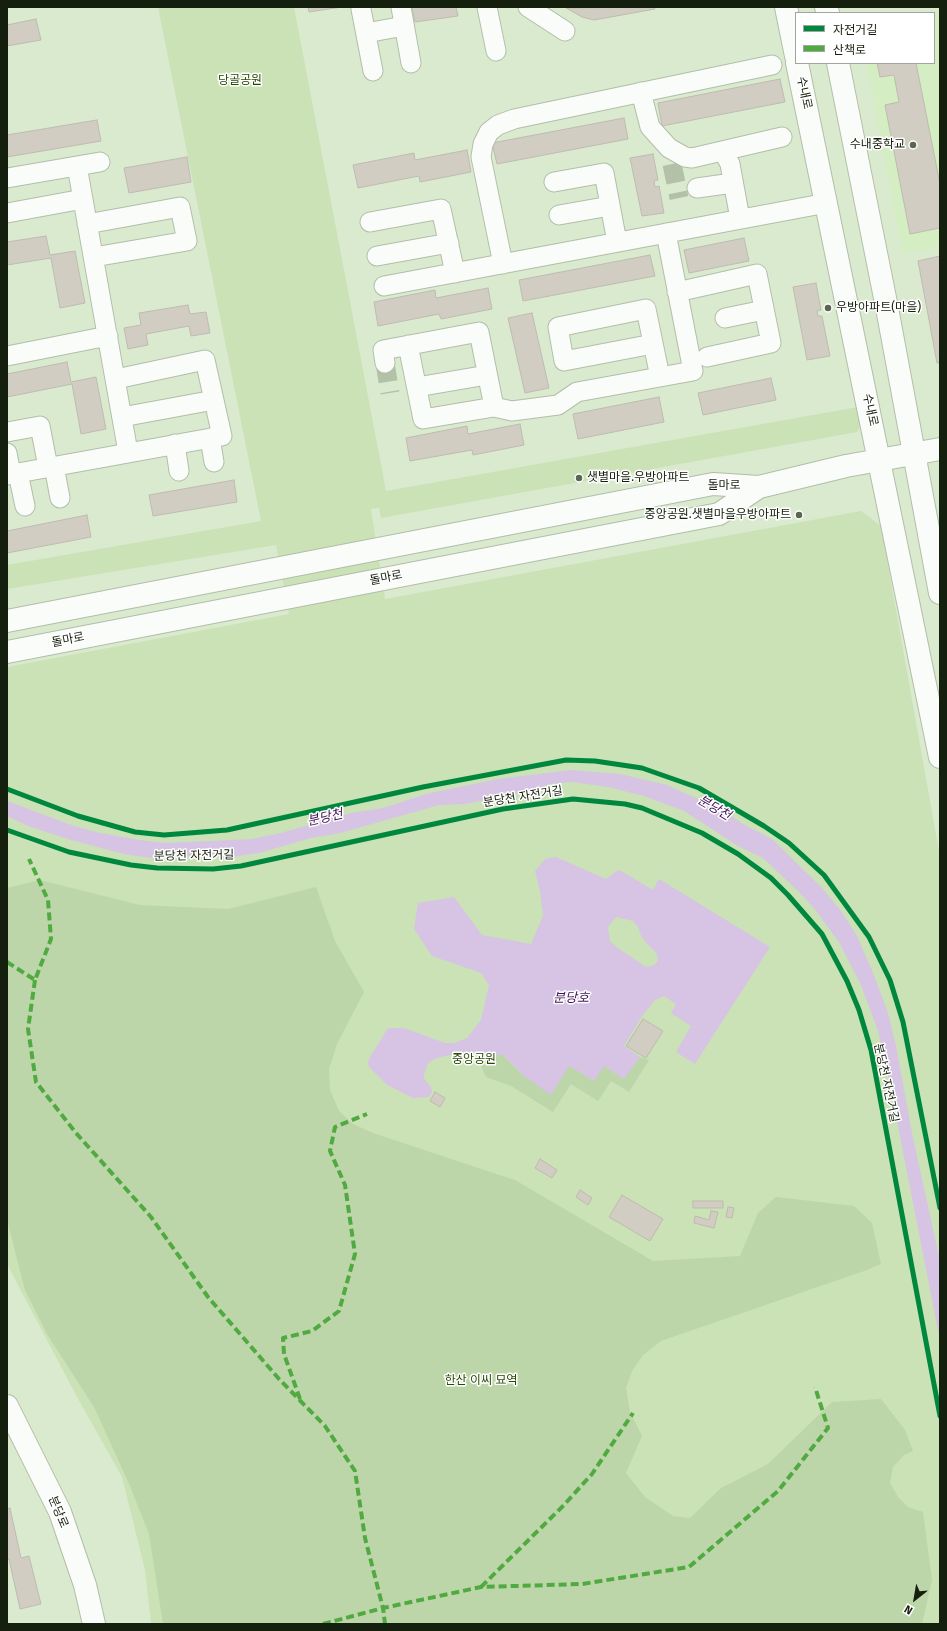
<!DOCTYPE html>
<html>
<head>
<meta charset="utf-8">
<style>
  body { margin:0 }
  #map { position:relative; width:947px; height:1631px; overflow:hidden; background:#daeacf; font-family:"Fira Sans","Noto Sans KR",sans-serif }
  canvas { display:block }
  .frame { position:absolute; inset:0; border:8px solid #151f0d; pointer-events:none }
  .legend { position:absolute; left:795px; top:12px; width:140px; height:52px; box-sizing:border-box; background:#fff; border:1px solid #a1a59e; margin:0; padding:5px 7px; list-style:none; font-size:12px; color:#151f0d }
  .legend li { display:flex; align-items:center; gap:8px; height:20px }
  .legend b { width:20px; border:1px solid #a1a59e }
  .north { position:absolute; left:895px; top:1579px; width:40px; height:40px; -webkit-text-stroke:3px #fff; paint-order:stroke; rotate:211deg; font-size:11px; font-weight:700; line-height:16px; text-align:center; color:#151f0d }
  .north::after { content:''; display:block; margin:auto; width:14px; height:18px; background:#151f0d; clip-path:polygon(50% 0,100% 100%,50% 72%,0 100%) }
</style>
</head>
<body>
<div id="map">
<canvas width="947" height="1631"></canvas>
<div class="frame"></div>
<ul class="legend">
<li><b style="height:5px;background:#00873e"></b>자전거길</li>
<li><b style="height:5px;background:#51aa41"></b>산책로</li>
</ul>
<div class="north">N</div>
</div>
<script>
const ctx = document.querySelector('canvas').getContext('2d');
ctx.lineJoin = 'round';
function fillPath(path, color) { ctx.fillStyle = color; ctx.fill(path, 'evenodd'); }
const shape = rows => new Path2D(rows.map(r => 'M' + r).join(''));
function strokePath(path, color, width, dash) { ctx.strokeStyle = color; ctx.lineWidth = width; ctx.lineCap = dash ? 'butt' : 'round'; ctx.setLineDash(dash || []); ctx.stroke(path); }
function write(font, color, halo, rows, align = 'center') {
  ctx.font = font + ' "Fira Sans","Noto Sans KR",sans-serif'; ctx.lineWidth = 3; ctx.setLineDash([]); ctx.textBaseline = 'middle'; ctx.strokeStyle = halo; ctx.fillStyle = color; for (const [text, x, y, turn = 0] of rows) {
    ctx.save(); ctx.translate(x, y); ctx.rotate((+turn || 0) * Math.PI / 180); ctx.textAlign = isNaN(turn) ? turn : align; if (halo) ctx.strokeText(text, 0, 0); ctx.fillText(text, 0, 0); ctx.restore();
  }
}
const built = shape([
  [940,13,940,247,903,254,866,63,934,63,934,15]
]);
const green = shape([
  [158,7,294,7,386,491,858,407,862,424,857,432,381,518,379,508,371,509,385,599,861,511,881,526,940,857,940,1624,151,1624,145,1570,122,1477,77,1397,7,1264,7,667,289,614,276,545,7,589,7,565,261,521]
]);
const forest = shape([
  [40,880,140,905,228,909,316,887,335,941,364,992,337,1044,329,1069,330,1090,339,1111,353,1124,373,1133,515,1180,653,1261,740,1256,758,1213,776,1197,854,1206,872,1223,881,1264,867,1270,661,1341,643,1355,632,1371,626,1388,630,1412,642,1436,626,1473,645,1497,673,1516,690,1518,721,1488,768,1464,832,1402,881,1399,905,1430,913,1451,904,1455,893,1467,890,1483,898,1497,908,1507,923,1512,932,1580,922,1624,163,1624,149,1534,130,1486,94,1407,47,1334,25,1290,7,1220,7,888],
  [475,1052,503,1055,524,1076,569,1066,604,1066,624,1079,640,1057,649,1060,629,1092,611,1081,598,1101,571,1084,553,1112,511,1086,486,1077]
]);
const water = shape([
  [571,770,620,774,667,785,722,810,743,824,772,839,822,888,841,911,857,936,873,973,888,1013,896,1046,913,1138,940,1261,940,1341,889,1080,878,1031,861,985,839,942,814,908,799,892,763,858,738,846,684,811,644,796,608,787,572,782,550,784,532,791,465,804,439,805,340,833,311,838,259,853,231,857,214,854,151,858,124,854,71,840,28,826,7,816,7,801,74,826,100,833,139,840,166,843,252,839,281,833,351,813,383,808,426,794,498,779],
  [556,857,606,879,618,870,621,871,653,890,659,879,770,947,695,1064,676,1052,691,1026,671,1013,676,1004,664,996,655,1000,642,1016,624,1046,640,1057,624,1079,604,1066,594,1081,569,1066,551,1095,524,1076,503,1055,457,1053,437,1058,428,1063,424,1075,424,1079,431,1087,432,1092,429,1097,413,1098,387,1085,369,1067,368,1063,370,1057,388,1028,404,1028,445,1043,454,1043,467,1038,481,1020,489,985,481,973,432,956,414,929,418,903,454,897,482,935,531,944,543,916,540,891,535,871,545,859],
  [616,917,633,921,638,927,642,938,657,954,658,961,654,965,646,967,615,946,610,941,608,927]
]);
const building = shape([
  [308,7,342,7,309,12,308,7],
  [410,7,456,7,458,16,415,22,412,8,410,7],
  [654,7,655,9,594,20,582,17,566,8,654,7],
  [36,19,41,40,7,46,7,25,36,19],
  [877,63,916,63,940,184,940,228,910,234,885,105,899,102,894,75,880,77,877,63],
  [780,79,785,102,662,126,658,103,780,79],
  [624,118,628,139,497,164,492,143,624,118],
  [97,120,101,141,7,157,7,135,97,120],
  [467,150,471,172,420,182,419,176,358,188,353,165,414,153,415,160,467,150],
  [653,154,658,180,654,181,655,187,659,186,664,213,642,216,630,158,653,154],
  [187,157,191,182,129,193,124,168,187,157],
  [46,236,50,255,75,251,85,303,60,308,51,258,7,265,7,242,46,236],
  [744,238,749,261,689,273,684,250,744,238],
  [650,255,655,276,523,301,519,280,650,255],
  [940,256,940,363,937,363,918,261,940,256],
  [816,283,821,310,817,311,818,316,822,316,830,356,807,360,793,287,816,283],
  [488,288,492,309,441,319,439,314,378,326,374,302,435,290,436,298,488,288],
  [188,305,190,314,206,312,210,333,191,336,189,326,146,334,148,345,128,349,124,328,141,325,139,313,188,305],
  [532,313,549,388,525,393,508,318,532,313],
  [67,362,71,382,96,377,106,429,81,434,72,384,7,397,7,374,67,362],
  [771,378,776,400,703,415,698,393,771,378],
  [659,397,664,422,578,439,573,414,659,397],
  [520,424,524,445,473,455,472,450,410,461,406,438,467,426,468,434,520,424],
  [234,480,237,502,153,516,149,495,234,480],
  [87,515,91,537,7,553,7,531,87,515],
  [643,1019,663,1031,646,1058,626,1046,643,1019],
  [435,1092,445,1098,440,1107,430,1101,435,1092],
  [540,1159,557,1170,552,1178,535,1168,540,1159],
  [580,1190,592,1198,588,1205,576,1197,580,1190],
  [622,1195,663,1219,650,1241,609,1217,622,1195],
  [693,1201,723,1201,723,1208,693,1208,693,1201],
  [728,1207,734,1208,732,1218,726,1217,728,1207],
  [711,1211,718,1212,714,1228,694,1223,695,1216,709,1220,711,1211],
  [10,1508,21,1558,29,1556,41,1604,20,1609,9,1559,7,1560,7,1509,10,1508]
]);
const minorTunnel = shape([
  [672,164,679,198],
  [385,363,390,393]
]);
const minor = shape([
  [401,7,411,63],
  [487,7,496,51],
  [528,7,565,31],
  [361,9,373,71],
  [366,33,404,26],
  [641,92,650,127,669,148,685,157,692,158,782,137],
  [723,151,730,164,740,219],
  [77,166,128,452],
  [7,178,100,162],
  [554,182,604,173,617,242],
  [697,188,733,183],
  [7,213,83,199],
  [559,215,610,206],
  [370,222,441,209,455,273],
  [87,224,180,207,187,241,94,257],
  [377,256,449,243],
  [503,264,481,157,483,144,489,132,498,125,514,119,772,65],
  [384,286,827,203],
  [677,292,757,274,771,343,707,357],
  [725,318,764,310],
  [653,344,564,361,558,327,646,309,660,377],
  [408,345,423,419,494,407,512,411,558,405,577,392,693,371,666,233],
  [7,356,108,336],
  [385,363,383,350,479,332,494,407],
  [417,387,487,375],
  [122,417,214,400],
  [7,432,40,426,48,467],
  [210,438,214,462],
  [175,444,179,471],
  [7,453,11,474],
  [54,466,60,498],
  [18,473,25,506],
  [7,475,222,436,205,360,116,379]
]);
const major = shape([
  [786,7,796,56],
  [826,7,828,13],
  [797,63,940,757],
  [838,63,887,308,940,593],
  [7,621,713,484,759,487,846,466,940,449],
  [7,652,719,514,759,487],
  [7,1406,60,1512,85,1585,94,1624]
]);
const quiet = shape([
  [7,962,35,980,51,939,48,900,29,859],
  [35,980,28,1029,36,1082,76,1133,151,1217,208,1297,279,1379,325,1426,355,1471,365,1538,383,1608,385,1624],
  [300,1399,284,1354,283,1338,312,1331,339,1311,355,1254,345,1185,330,1151,335,1127,367,1114],
  [481,1587,563,1506,592,1474,633,1413],
  [323,1624,383,1608,481,1587,582,1584,689,1567,778,1491,828,1428,815,1387]
]);
const cycleway = shape([
  [7,789,78,816,135,832,164,835,227,830,423,787,566,760,595,761,642,768,699,788,764,826,789,843,824,875,869,937,890,980,903,1022,940,1208],
  [7,830,69,852,131,865,157,868,213,869,241,866,503,809,573,799,625,804,642,808,702,833,738,854,771,878,788,895,822,934,847,981,859,1010,871,1050,940,1416]
]);
const markers = [
  [913,145,4,"#5a6651"],
  [828,308,4,"#5a6651"],
  [579,478,4,"#5a6651"],
  [799,515,4,"#5a6651"]
];
const parkNames = [
  ["당골공원",240,81],
  ["중앙공원",474,1060],
  ["한산 이씨 묘역",481,1381]
];
const streetNames = [
  ["수내로",804,93,78],
  ["수내로",870,410,78],
  ["돌마로",724,486],
  ["돌마로",386,578,-11],
  ["돌마로",68,640,-11],
  ["분당천 자전거길",523,797,-9],
  ["분당천 자전거길",194,856,-1],
  ["분당천 자전거길",886,1083,78],
  ["분당로",58,1512,67]
];
const poiNames = [
  ["수내중학교",905,145],
  ["우방아파트(마을)",836,308,"left"],
  ["샛별마을.우방아파트",587,478,"left"],
  ["중앙공원.샛별마을우방아파트",791,515]
];
const waterNames = [
  ["분당천",714,808,30],
  ["분당천",325,818,-13],
  ["분당호",571,998]
];
fillPath(built, '#d4edc2');
fillPath(green, '#cae2b6');
fillPath(forest, '#bdd6a9');
fillPath(water, '#d7c3e4');
fillPath(building, '#d2cdc2');
strokePath(building, '#bebbb0', 1);
strokePath(minorTunnel, '#b3c1a8', 19, [19, 10]);
strokePath(minor, '#b2bea9', 21);
strokePath(major, '#b2bea9', 24);
strokePath(minor, '#f9fcf8', 19);
strokePath(major, '#f9fcf8', 22);
strokePath(quiet, '#51aa41', 4, [8, 4]);
strokePath(cycleway, '#00873e', 5);
for (const [x, y, r, color] of markers) { const dot = new Path2D(); dot.arc(x, y, r, 0, 2 * Math.PI); ctx.fillStyle = color; ctx.fill(dot); strokePath(dot, '#fff', 1.5); }
write('12px', '#2a4805', '#fff', parkNames);
write('12px', '#151f0d', '#fff', streetNames);
write('12px', '#151f0d', '#fff', poiNames, 'right');
write('italic 13px', '#411358', '#fff', waterNames);
</script>
</body>
</html>
